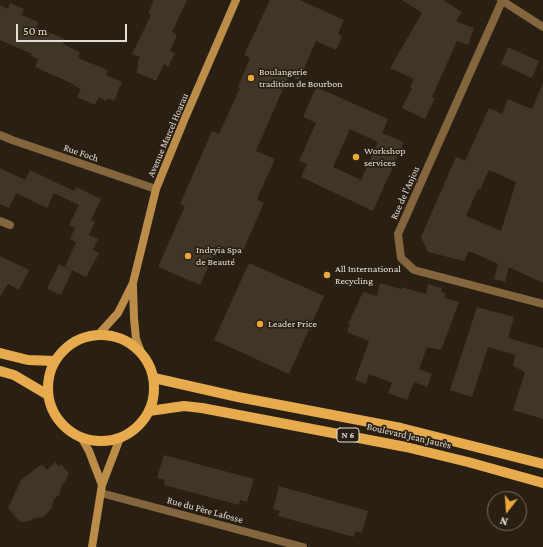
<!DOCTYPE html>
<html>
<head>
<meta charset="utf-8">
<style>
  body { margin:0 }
  #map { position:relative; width:543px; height:547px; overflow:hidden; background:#292013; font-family:"Crimson Pro",serif }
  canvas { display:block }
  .north { position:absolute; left:487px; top:491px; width:40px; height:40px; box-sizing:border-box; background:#292013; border:1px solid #746c61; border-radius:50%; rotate:197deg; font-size:11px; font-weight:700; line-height:16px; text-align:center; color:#e4ded6 }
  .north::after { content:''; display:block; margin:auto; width:14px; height:18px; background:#eca93a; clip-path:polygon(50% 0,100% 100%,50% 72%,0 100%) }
  .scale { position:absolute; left:16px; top:24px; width:111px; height:18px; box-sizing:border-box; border:2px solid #e4ded6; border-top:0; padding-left:5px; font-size:12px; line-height:14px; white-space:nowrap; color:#e4ded6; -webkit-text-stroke:3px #292013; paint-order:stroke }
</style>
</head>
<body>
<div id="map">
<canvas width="543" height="547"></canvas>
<div class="north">N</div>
<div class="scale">50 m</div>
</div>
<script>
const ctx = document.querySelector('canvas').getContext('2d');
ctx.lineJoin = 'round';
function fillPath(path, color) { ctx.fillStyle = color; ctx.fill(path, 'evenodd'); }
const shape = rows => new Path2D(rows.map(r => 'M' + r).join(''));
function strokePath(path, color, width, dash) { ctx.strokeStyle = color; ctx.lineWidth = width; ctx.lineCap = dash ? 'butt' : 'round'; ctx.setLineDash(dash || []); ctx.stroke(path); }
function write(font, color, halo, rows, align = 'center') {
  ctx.font = font + ' "Crimson Pro",serif'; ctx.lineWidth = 3.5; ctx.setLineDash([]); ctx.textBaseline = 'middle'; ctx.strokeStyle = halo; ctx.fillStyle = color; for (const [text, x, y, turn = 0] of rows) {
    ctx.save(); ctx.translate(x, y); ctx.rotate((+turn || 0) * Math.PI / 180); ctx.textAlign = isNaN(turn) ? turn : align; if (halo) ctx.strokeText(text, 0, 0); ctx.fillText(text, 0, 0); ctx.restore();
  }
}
const building = shape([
  [154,0,187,0,172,32,177,35,170,51,175,53,168,67,164,64,156,81,136,72,139,65,137,64,140,57,132,54,151,15,148,14],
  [270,0,300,0,344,20,338,34,342,36,336,50,316,41,299,80,289,75,256,151,275,159,257,199,264,203,241,255,218,245,200,285,158,267,185,206,180,204,212,131,219,134,240,88,238,87,250,58,244,55],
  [402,0,443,0,462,12,456,21,474,28,468,45,457,41,432,97,435,98,425,119,402,108,412,88,410,87,414,79,390,68,422,13],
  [10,3,24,9,22,15,38,22,36,27,65,39,63,44,80,52,78,58,108,70,106,75,122,82,114,101,108,98,106,101,99,97,95,105,77,97,81,89,73,85,73,84,35,67,38,59,31,56,32,54,0,40,0,5,8,9],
  [508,47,539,61,532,78,501,64],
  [543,83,543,283,509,267,505,282,494,279,498,264,469,251,464,261,428,252,421,237,456,157,465,161,489,108,502,114,508,99,532,109],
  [489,170,516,182,501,231,466,216,478,189,480,190],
  [316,87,388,119,381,136,382,133,404,142,373,211,301,177,307,164,299,161,316,123,303,117],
  [350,129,378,142,361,180,333,167],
  [0,168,25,180,30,170,74,191,76,187,101,199,91,220,95,222,89,235,98,239,93,250,99,253,86,277,65,267,76,242,70,239,75,228,69,225,79,205,54,193,47,208,16,193,9,208,0,204],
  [0,256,29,270,19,290,8,284,0,297],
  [249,263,324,296,289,374,214,340],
  [59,264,72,271,61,295,47,289],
  [380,283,401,289,401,287,426,294,428,284,442,288,441,292,446,293,444,298,459,302,441,350,427,347,419,369,432,374,427,387,414,382,407,400,388,393,392,383,369,374,366,384,355,380,369,341,347,332,350,324,348,324,363,292,377,296],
  [477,307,514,317,508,338,543,348,543,419,513,410,525,372,513,366,515,355,488,347,472,397,450,390],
  [164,455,254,479,247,502,240,500,239,505,164,485,165,480,157,478],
  [55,462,59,467,61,464,69,473,65,482,62,485,59,495,54,499,52,508,43,517,32,519,30,521,22,522,19,521,8,508,21,480,42,464,47,470],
  [279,486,368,511,362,533,355,531,354,537,278,516,280,511,273,509]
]);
const street = shape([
  [501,0,543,27],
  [502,1,398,234,401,258,414,270,543,304],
  [0,135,12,140,156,189],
  [0,221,10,225],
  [101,493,303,547]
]);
const secondary = shape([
  [133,286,134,318,136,339,141,352],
  [98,335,118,313,133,283,156,189,185,118,236,0],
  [81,437,89,451,102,485],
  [92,547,102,485,120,438]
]);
const primary = shape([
  '48 388a53 53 0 1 1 106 0a53 53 0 1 1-106 0Z',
  [0,353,28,360,54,361],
  [0,371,14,375,48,395],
  [154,378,238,397,401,428,543,464],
  [149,411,184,406,202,408,406,447,468,462,543,483]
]);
const markers = [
  [251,78,4,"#eca93a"],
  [356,157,4,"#eca93a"],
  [188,256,4,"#eca93a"],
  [327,275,4,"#eca93a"],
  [260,324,4,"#eca93a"]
];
const shields = [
  [348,435,22]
];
const shieldNames = [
  ["N 6",348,435]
];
const poiNames = [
  ["Boulangerie",259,72],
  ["tradition de Bourbon",259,84],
  ["Workshop",364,151],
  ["services",364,163],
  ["Indryia Spa",196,250],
  ["de Beauté",196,262],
  ["All International",335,269],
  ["Recycling",335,281],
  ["Leader Price",268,324]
];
const streetNames = [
  ["Avenue Marcel Hoarau",168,135,-67],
  ["Rue Foch",81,153,19],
  ["Rue de l'Anjou",405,193,-66],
  ["Boulevard Jean Jaurès",409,436,13],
  ["Rue du Père Lafosse",205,510,15]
];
fillPath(building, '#3f3628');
strokePath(street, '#83663d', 8);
strokePath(secondary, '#bb8d48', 8);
strokePath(primary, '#e7ab4e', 10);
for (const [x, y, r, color] of markers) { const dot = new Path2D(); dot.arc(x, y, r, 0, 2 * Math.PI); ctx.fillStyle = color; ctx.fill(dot); strokePath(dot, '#292013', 1.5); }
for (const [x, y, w] of shields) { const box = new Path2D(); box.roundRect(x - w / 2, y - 7, w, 14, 3); ctx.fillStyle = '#292013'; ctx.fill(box); strokePath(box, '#e4ded6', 1); }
write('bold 9px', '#e4ded6', null, shieldNames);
write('10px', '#e4ded6', '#292013', poiNames, 'left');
write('10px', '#e4ded6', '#292013', streetNames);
</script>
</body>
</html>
